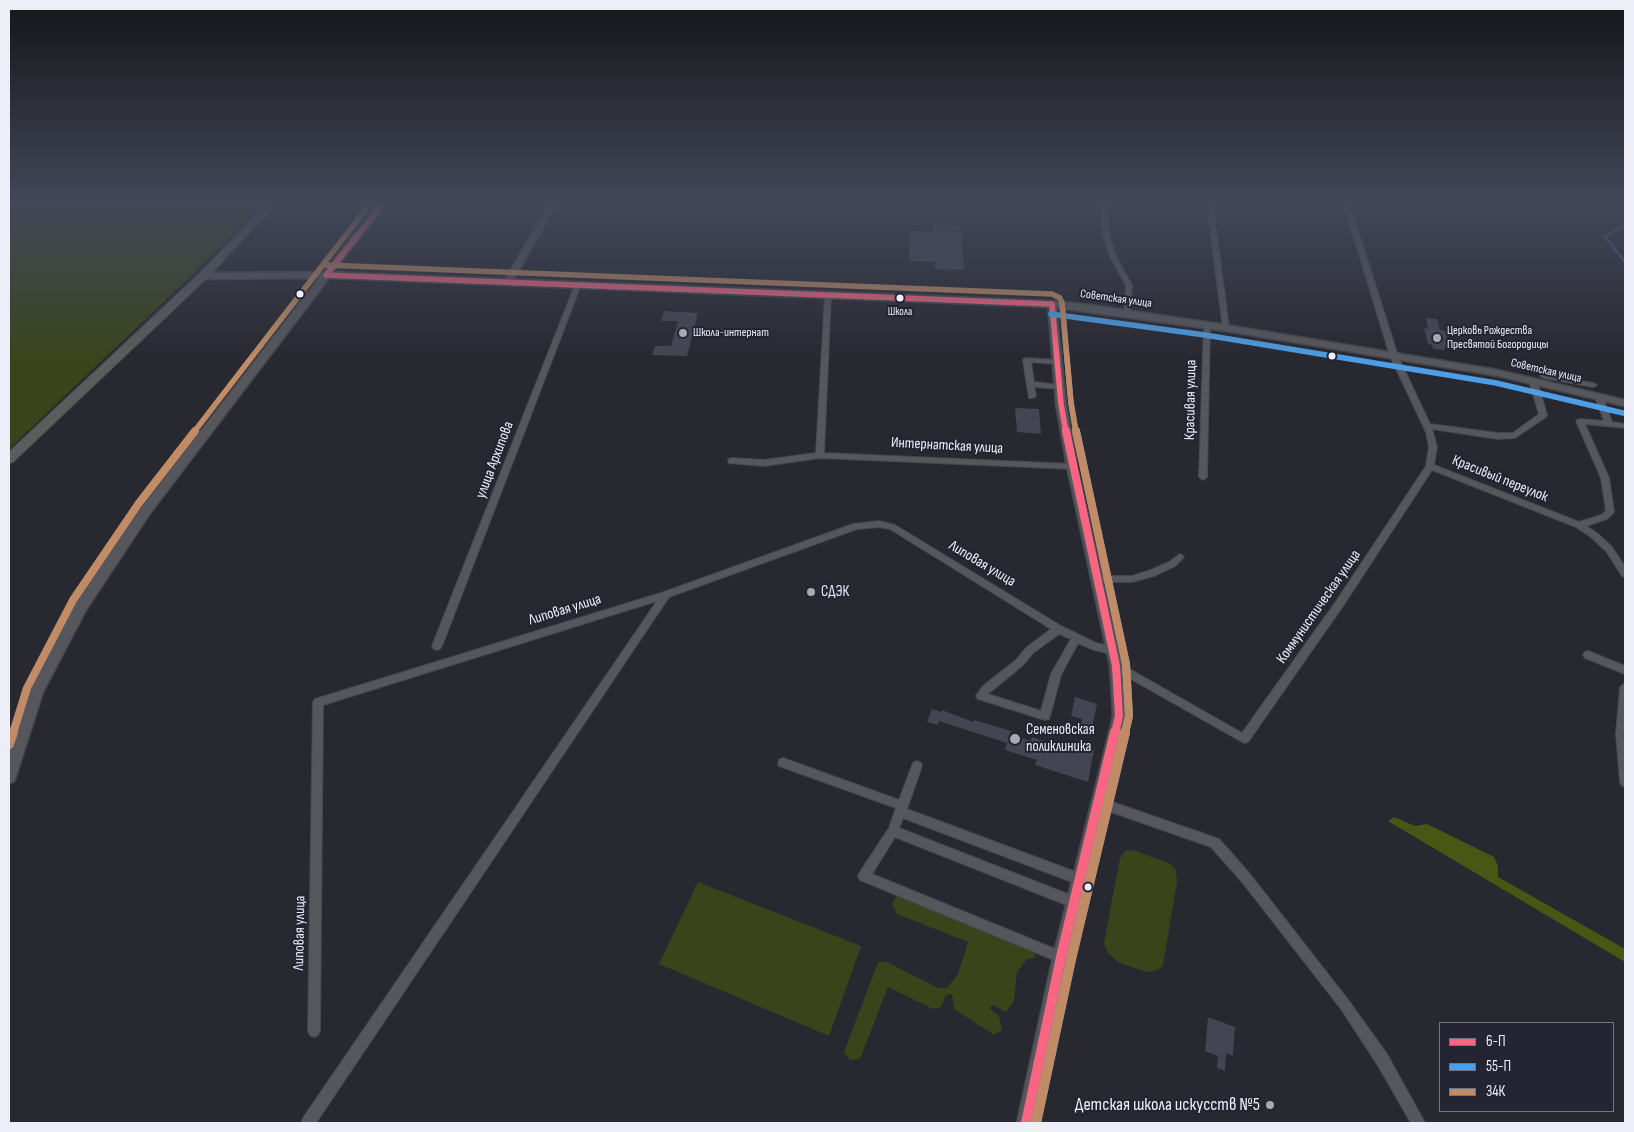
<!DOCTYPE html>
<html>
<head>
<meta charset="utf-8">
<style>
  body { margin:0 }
  #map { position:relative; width:1634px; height:1132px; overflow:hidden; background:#282830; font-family:"Sofia Sans Condensed",sans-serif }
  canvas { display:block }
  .frame { position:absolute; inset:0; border:10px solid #edeef8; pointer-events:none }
  .legend { position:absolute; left:1439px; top:1022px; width:175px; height:90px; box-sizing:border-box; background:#242533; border:1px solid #747582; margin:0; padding:6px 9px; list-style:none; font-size:15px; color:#edeef8 }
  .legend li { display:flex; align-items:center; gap:10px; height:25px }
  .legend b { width:25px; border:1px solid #747582 }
</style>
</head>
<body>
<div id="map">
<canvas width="1634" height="1132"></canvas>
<div class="frame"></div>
<ul class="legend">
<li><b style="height:6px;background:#fa6682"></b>6-П</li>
<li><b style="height:6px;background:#4d9ee5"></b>55-П</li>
<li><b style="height:6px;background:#c18c65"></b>34К</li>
</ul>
</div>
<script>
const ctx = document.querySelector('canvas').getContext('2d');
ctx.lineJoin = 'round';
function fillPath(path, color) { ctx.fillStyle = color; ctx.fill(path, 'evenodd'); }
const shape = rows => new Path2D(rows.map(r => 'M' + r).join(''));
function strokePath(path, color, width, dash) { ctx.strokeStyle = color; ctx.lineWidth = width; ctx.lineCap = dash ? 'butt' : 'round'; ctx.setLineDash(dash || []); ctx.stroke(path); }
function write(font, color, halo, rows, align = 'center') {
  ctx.font = font + ' "Sofia Sans Condensed",sans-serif'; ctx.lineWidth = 4; ctx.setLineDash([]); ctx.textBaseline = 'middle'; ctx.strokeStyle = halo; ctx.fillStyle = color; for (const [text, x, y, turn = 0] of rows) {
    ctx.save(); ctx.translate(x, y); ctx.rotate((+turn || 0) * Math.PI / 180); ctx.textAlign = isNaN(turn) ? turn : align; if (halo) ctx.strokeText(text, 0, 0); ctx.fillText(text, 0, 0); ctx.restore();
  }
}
const green = shape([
  [9,205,261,205,194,273,9,449],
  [1133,850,1169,863,1176,870,1177,882,1163,965,1158,970,1147,972,1119,963,1108,953,1104,943,1120,858,1125,851],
  [698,882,861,946,829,1036,659,964],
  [897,895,1034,953,1036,958,1027,959,1017,972,1014,1001,1006,1012,993,1005,989,1008,999,1016,1002,1030,994,1035,954,1009,952,994,946,995,941,1007,933,1009,888,987,860,1059,850,1060,844,1052,878,962,887,962,938,988,947,988,958,974,968,942,897,914,892,904]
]);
const forest = shape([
  [1394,817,1415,826,1427,824,1494,857,1498,866,1498,877,1625,949,1625,962,1388,821]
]);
const stream = shape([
  [1625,226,1605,236,1625,262]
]);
const building = shape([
  [933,224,961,225,964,270,935,269,935,262,909,261,909,231,933,232],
  [664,311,698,313,687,356,652,355,655,346,671,346,678,321,661,321],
  [1426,318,1437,319,1440,330,1445,331,1450,347,1444,347,1445,350,1433,349,1432,345,1428,344,1424,328,1428,329],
  [1015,408,1039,409,1041,434,1017,432],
  [1075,697,1097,704,1091,731,1080,728,1082,719,1071,716],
  [932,709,941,712,942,710,973,722,974,720,1011,731,1010,734,1031,741,1032,737,1043,741,1042,744,1074,754,1076,746,1094,750,1088,782,1035,765,1037,760,1005,750,1007,743,939,721,938,725,927,722],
  [1208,1017,1235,1027,1233,1056,1226,1053,1225,1071,1217,1068,1218,1056,1205,1051]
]);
const minor = shape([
  [1101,205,1107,205,1109,235,1117,259,1132,285,1130,313,1127,315,1124,313,1126,285,1111,259,1103,235,1101,205],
  [1207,205,1213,205,1229,328,1226,330,1223,328,1207,205],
  [1344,205,1350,205,1398,356,1430,424,1498,433,1513,433,1539,414,1529,381,1533,379,1537,381,1547,415,1546,417,1515,438,1498,439,1432,429,1437,447,1434,465,1579,522,1601,515,1606,511,1601,478,1576,421,1580,419,1604,421,1595,397,1599,395,1603,397,1612,422,1625,424,1625,428,1585,424,1609,478,1614,512,1607,519,1586,526,1597,533,1612,547,1625,567,1625,577,1622,576,1606,551,1591,537,1576,527,1432,470,1343,606,1248,742,1244,743,1113,669,1111,666,1113,663,1116,662,1119,663,1242,733,1337,600,1426,466,1429,447,1426,432,1390,356,1344,205],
  [578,283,581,285,442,646,440,649,437,650,434,649,432,646,575,285,578,283],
  [828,293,831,295,824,453,1072,464,1076,467,1075,469,820,458,764,466,729,463,728,461,729,459,732,458,764,460,816,453,825,295,828,293],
  [1207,323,1210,325,1207,477,1203,480,1199,477,1204,325,1207,323],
  [1025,358,1059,360,1059,364,1057,364,1031,362,1034,382,1059,385,1063,387,1062,389,1034,387,1036,396,1032,398,1029,398,1023,360,1025,358],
  [1541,374,1593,383,1597,385,1593,387,1544,378,1540,376,1541,374],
  [879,521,895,525,1061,626,1096,643,1115,647,1117,650,1115,653,1112,654,1094,650,1078,643,1061,675,1050,716,1049,719,1045,720,978,699,976,696,983,686,1016,660,1027,647,1051,629,890,529,879,527,857,529,669,597,316,1123,301,1123,303,1118,657,601,323,705,320,1031,318,1035,314,1037,310,1035,308,1031,313,702,315,699,664,592,853,524,879,521],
  [1059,634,1071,639,1051,674,1041,711,988,694,1022,666,1033,653,1059,634],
  [1180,554,1184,557,1175,566,1154,576,1132,582,1097,582,1094,581,1093,579,1094,577,1097,576,1132,576,1151,570,1169,562,1180,554],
  [1588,651,1625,666,1625,674,1585,658,1583,655,1585,652,1588,651],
  [1625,684,1625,787,1621,785,1620,782,1616,734,1620,688,1622,685,1625,684],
  [783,758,899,800,913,763,917,761,921,763,922,766,907,809,1084,875,1086,879,1084,883,1080,885,903,818,899,828,1078,898,1080,902,1078,906,1074,908,895,837,872,874,1065,953,1067,957,1065,961,1061,963,860,880,858,876,860,872,889,828,896,808,779,766,778,763,779,760,783,758],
  [1098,797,1219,839,1250,874,1349,1001,1387,1054,1425,1123,1411,1123,1377,1064,1341,1009,1242,882,1211,847,1094,806,1093,802,1094,798,1098,797]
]);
const tertiary = shape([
  [378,205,386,205,329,277,323,277,323,273,378,205],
  [548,205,556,205,512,282,505,284,504,282,548,205],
  [1052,301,1056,304,1066,404,1077,467,1122,666,1125,716,1069,957,1035,1123,1017,1123,1053,957,1113,716,1110,666,1067,467,1056,404,1048,304,1052,301]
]);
const secondary = shape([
  [326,272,1052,301,1091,305,1226,325,1498,370,1625,400,1625,406,1498,376,1226,331,1052,307,329,278,151,512,86,610,43,692,16,776,14,781,9,783,9,754,29,692,43,662,76,602,143,506,319,278,203,279,198,276,203,273,326,272]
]);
const primary = shape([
  [265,205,275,205,207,278,13,462,9,463,9,452,199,274,265,205]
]);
const bus1Far2 = shape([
  [326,275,1052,304],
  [326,275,382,205],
  [1052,304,1061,404,1066,432]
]);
const bus1Far1 = shape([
  [1066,431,1116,666,1119,716,1115,733]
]);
const bus1 = shape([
  [1026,1123,1061,957,1115,732]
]);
const bus2Far2 = shape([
  [1062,303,1071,403,1076,432],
  [1051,314,1205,335,1496,383,1623,413]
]);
const bus2Far1 = shape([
  [1076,431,1126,664,1129,716,1125,733]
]);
const bus2 = shape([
  [1036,1123,1071,959,1125,732]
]);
const bus3Far2 = shape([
  [326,265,1052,294,1060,298,1062,303,1071,403,1076,432],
  [194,432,369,205]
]);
const bus3Far1 = shape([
  [1076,431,1126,664,1129,716,1125,733],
  [13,733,27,688,73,600,139,503,195,431]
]);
const bus3 = shape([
  [9,744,13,732],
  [1036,1123,1071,959,1125,732]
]);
const markers = [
  [300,294,4.5,"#edeef8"],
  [900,298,4.5,"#edeef8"],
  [683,333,5,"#a8a9b2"],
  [1437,338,5,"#a8a9b2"],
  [1332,356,4.5,"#edeef8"],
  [811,592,5,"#a8a9b2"],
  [1015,739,6,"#a8a9b2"],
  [1088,887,4.5,"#edeef8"],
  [1270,1105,5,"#a8a9b2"]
];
const farBusnames = [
  ["Школа",900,312]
];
const farStreetnames = [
  ["Советская улица",1116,299,8],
  ["Советская улица",1546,371,13]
];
const farPoinames = [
  ["Церковь Рождества",1447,331],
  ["Пресвятой Богородицы",1447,345],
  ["Школа-интернат",693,333]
];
const streetNames = [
  ["Красивая улица",1191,400,-89],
  ["Интернатская улица",947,446,3],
  ["улица Архипова",495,460,-69],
  ["Красивый переулок",1500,479,22],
  ["Липовая улица",982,564,31],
  ["Коммунистическая улица",1319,607,-55],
  ["Липовая улица",565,610,-17],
  ["Липовая улица",300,933,-89]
];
const poiNames = [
  ["СДЭК",821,592],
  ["Семеновская",1026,730],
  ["поликлиника",1026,747]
];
const nearPoinames = [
  ["Детская школа искусств №5",1260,1105]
];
fillPath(green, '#39441b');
fillPath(forest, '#485714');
strokePath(stream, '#325d8f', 2.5);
fillPath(building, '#454453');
strokePath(minor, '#46464d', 2);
strokePath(tertiary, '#46464d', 3);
strokePath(secondary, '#46464d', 3);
strokePath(primary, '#46464d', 2);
fillPath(minor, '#56575d');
fillPath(tertiary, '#56575d');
fillPath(secondary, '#56575d');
fillPath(primary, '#5b5d5d');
strokePath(bus1Far2, '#fa6682', 5.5);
strokePath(bus1Far1, '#fa6682', 8);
strokePath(bus1, '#fa6682', 10);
strokePath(bus2Far2, '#4d9ee5', 5.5);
strokePath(bus2Far1, '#4d9ee5', 8);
strokePath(bus2, '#4d9ee5', 10);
strokePath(bus3Far2, '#c18c65', 5.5);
strokePath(bus3Far1, '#c18c65', 8);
strokePath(bus3, '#c18c65', 10);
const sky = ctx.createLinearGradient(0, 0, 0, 363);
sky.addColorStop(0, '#16161a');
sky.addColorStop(0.56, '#424859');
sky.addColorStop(1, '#42485900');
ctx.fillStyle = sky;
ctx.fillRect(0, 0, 1634, 363);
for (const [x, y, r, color] of markers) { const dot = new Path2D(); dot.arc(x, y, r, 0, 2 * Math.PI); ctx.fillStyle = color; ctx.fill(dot); strokePath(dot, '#242533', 2); }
write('11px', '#edeef8', '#242533', farBusnames);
write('12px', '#edeef8', '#242533', farStreetnames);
write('12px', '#edeef8', '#242533', farPoinames, 'left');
write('15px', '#edeef8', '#242533', streetNames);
write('15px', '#edeef8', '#242533', poiNames, 'left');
write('18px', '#edeef8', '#242533', nearPoinames, 'right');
</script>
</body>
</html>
